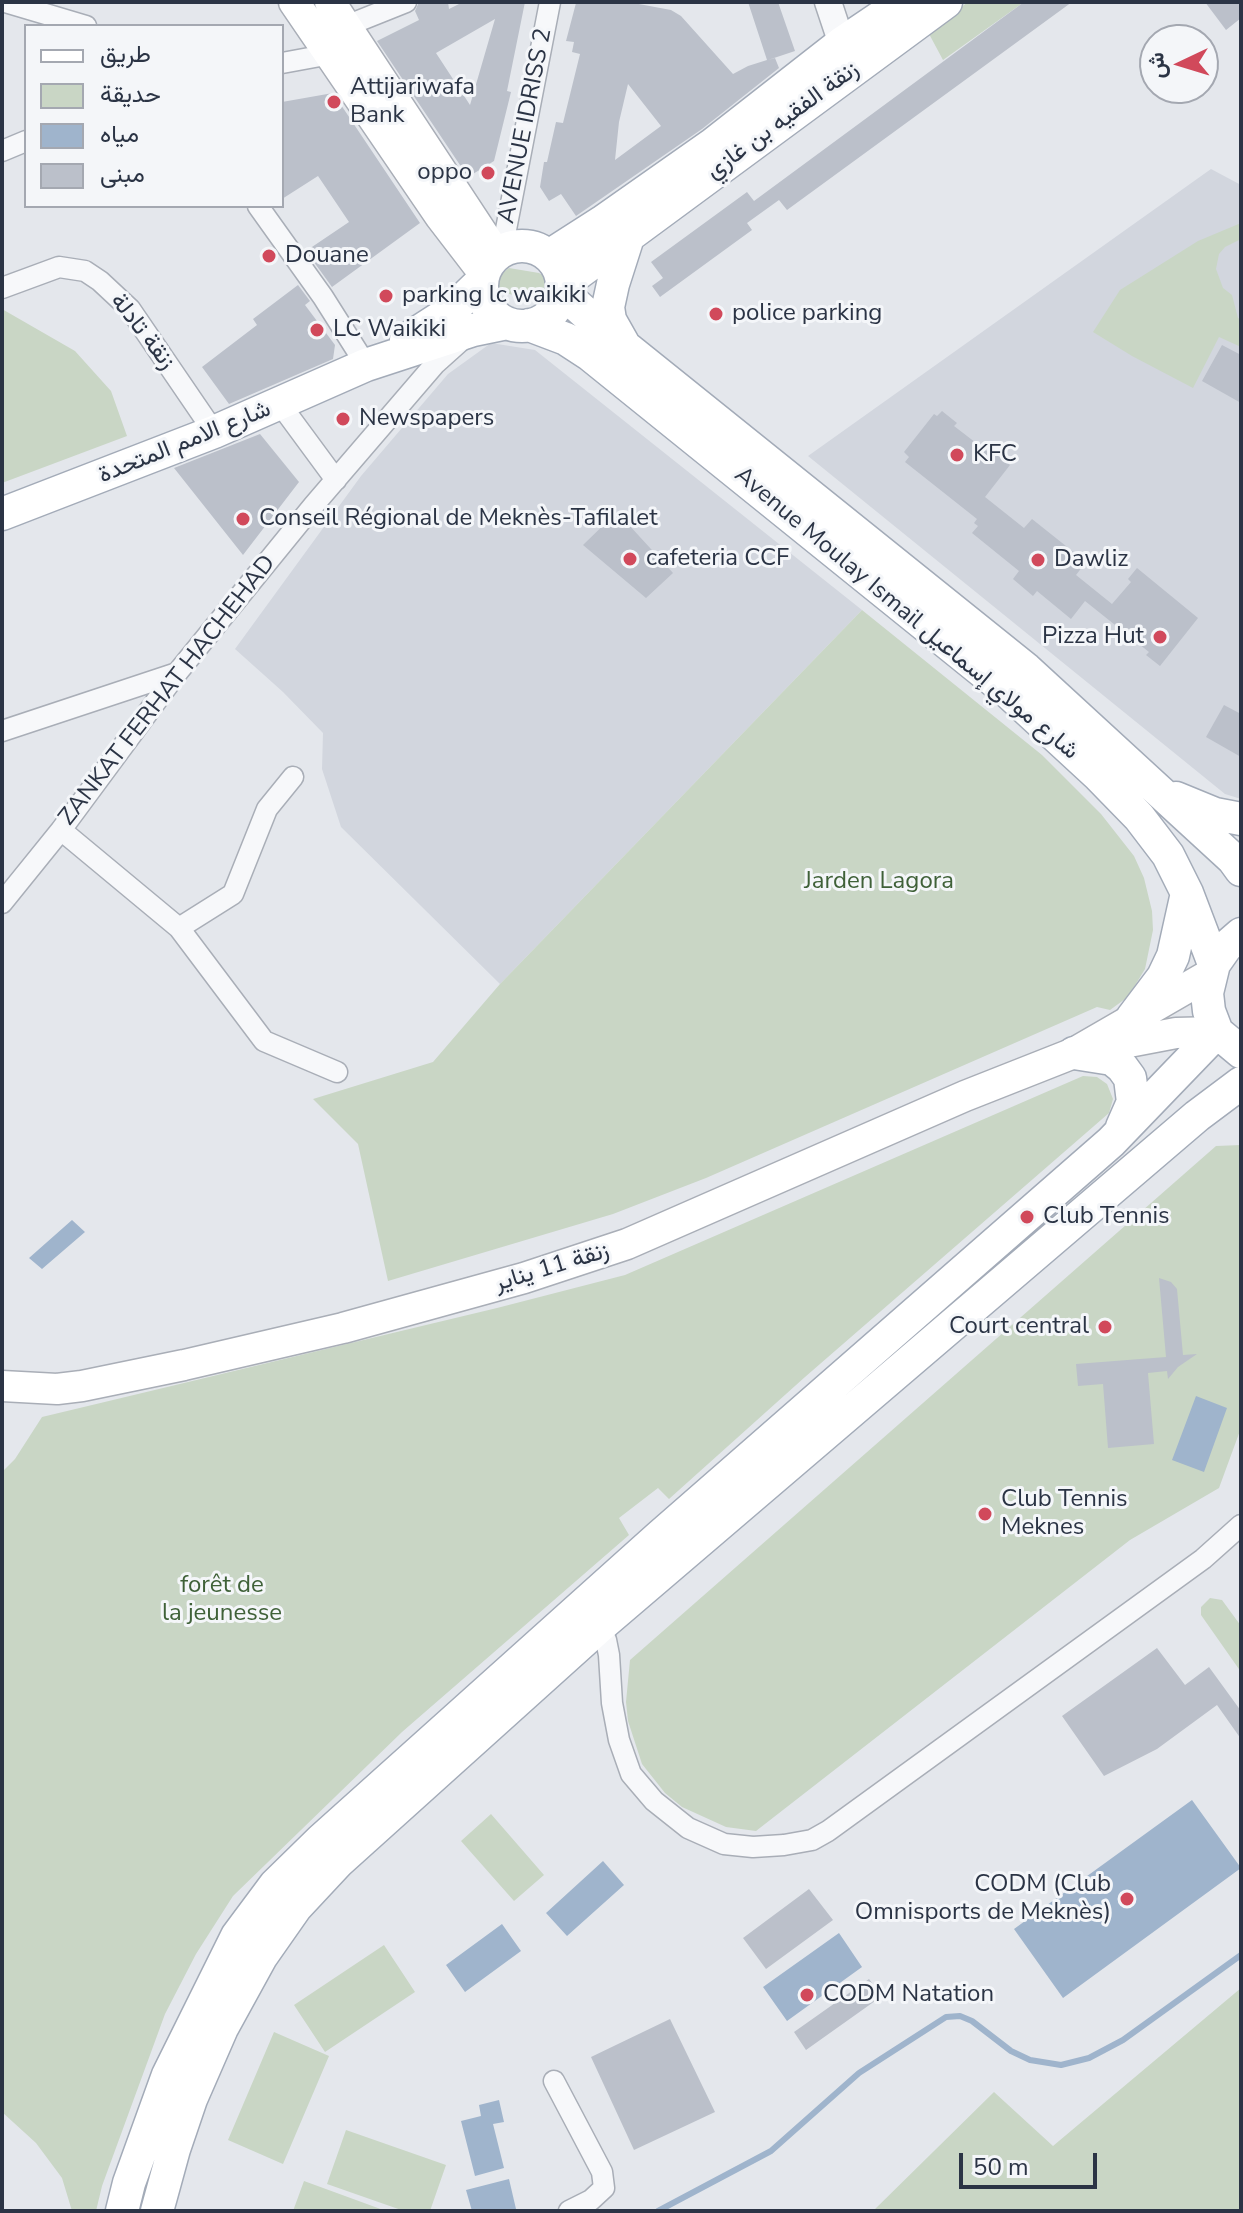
<!DOCTYPE html>
<html>
<head>
<meta charset="utf-8">
<style>
  body { margin:0 }
  #map { position:relative; width:1243px; height:2213px; overflow:hidden; background:#e4e7ec; font-family:"Nunito Sans",Vazirmatn,sans-serif }
  canvas { display:block }
  .frame { position:absolute; inset:0; border:4px solid #2b3445; pointer-events:none }
  .legend { position:absolute; left:24px; top:24px; width:260px; height:184px; box-sizing:border-box; background:#f4f6f9; border:2px solid #a4a8b1; margin:0; padding:10px 14px; list-style:none; font-size:24px; color:#2b3445 }
  .legend li { display:flex; align-items:center; gap:16px; height:40px }
  .legend b { width:40px; border:2px solid #a4a8b1 }
  .north { position:absolute; left:1139px; top:24px; width:80px; height:80px; box-sizing:border-box; background:#f4f6f9; border:2px solid #a4a8b1; border-radius:50%; rotate:266deg; font-size:22px; font-weight:700; line-height:32px; text-align:center; color:#2b3445 }
  .north::after { content:''; display:block; margin:auto; width:28px; height:36px; background:#d1495b; clip-path:polygon(50% 0,100% 100%,50% 72%,0 100%) }
  .scale { position:absolute; left:959px; top:2153px; width:138px; height:36px; box-sizing:border-box; border:4px solid #2b3445; border-top:0; padding-left:10px; font-size:24px; line-height:28px; white-space:nowrap; color:#2b3445; -webkit-text-stroke:6px #f4f6f9; paint-order:stroke }
</style>
</head>
<body>
<div id="map">
<canvas width="1243" height="2213"></canvas>
<div class="frame"></div>
<ul class="legend">
<li><b style="height:10px;background:#fff"></b>طريق</li>
<li><b style="height:22px;background:#c9d6c5"></b>حديقة</li>
<li><b style="height:22px;background:#9fb4cc"></b>مياه</li>
<li><b style="height:22px;background:#bbc0ca"></b>مبنى</li>
</ul>
<div class="north">ش</div>
<div class="scale">50 m</div>
</div>
<script>
const ctx = document.querySelector('canvas').getContext('2d');
ctx.lineJoin = 'round';
function fillPath(path, color) { ctx.fillStyle = color; ctx.fill(path, 'evenodd'); }
const shape = rows => new Path2D(rows.map(r => 'M' + r).join(''));
function strokePath(path, color, width, dash) { ctx.strokeStyle = color; ctx.lineWidth = width; ctx.lineCap = dash ? 'butt' : 'round'; ctx.setLineDash(dash || []); ctx.stroke(path); }
function write(font, color, halo, rows, align = 'center') {
  ctx.font = font + ' "Nunito Sans",Vazirmatn,sans-serif'; ctx.lineWidth = 6; ctx.setLineDash([]); ctx.textBaseline = 'middle'; ctx.strokeStyle = halo; ctx.fillStyle = color; for (const [text, x, y, turn = 0] of rows) {
    ctx.save(); ctx.translate(x, y); ctx.rotate((+turn || 0) * Math.PI / 180); ctx.textAlign = isNaN(turn) ? turn : align; if (halo) ctx.strokeText(text, 0, 0); ctx.fillText(text, 0, 0); ctx.restore();
  }
}
const built = shape([
  [1211,169,1241,185,1241,799,1225,794,808,456],
  [491,343,535,350,862,610,500,984,341,827,322,769,323,733,283,692,235,649,361,476,448,374]
]);
const green = shape([
  [968,2,1024,2,943,60,928,32],
  [1241,223,1241,239,1225,247,1219,254,1216,269,1223,288,1232,295,1238,318,1241,320,1241,347,1219,337,1193,388,1132,356,1093,332,1120,290,1198,241],
  [509,268,539,273,546,277,549,280,547,296,535,300,501,292,497,284,498,276],
  [2,309,75,351,111,391,127,436,2,483],
  [862,610,1042,755,1101,814,1134,856,1144,878,1152,911,1153,930,1145,969,1134,987,1125,999,1110,1010,1097,1007,706,1178,613,1214,388,1281,358,1144,313,1099,433,1062,500,984],
  [1083,1076,1097,1077,1107,1084,1113,1099,1109,1113,805,1377,669,1499,658,1488,619,1518,629,1535,402,1732,233,1896,196,1954,165,2014,102,2186,96,2211,72,2211,62,2178,36,2143,2,2112,2,1472,15,1459,42,1417,497,1308,625,1275],
  [1241,1145,1241,1428,1219,1488,1130,1540,756,1831,726,1827,682,1807,665,1793,642,1764,628,1721,626,1702,630,1660,1216,1146],
  [1210,1598,1222,1600,1241,1626,1241,1672,1201,1615,1201,1607],
  [491,1814,544,1875,514,1901,461,1841],
  [384,1945,415,1992,325,2052,294,2005],
  [1241,1988,1241,2211,873,2211,994,2092,1053,2146],
  [274,2032,329,2056,283,2164,228,2140],
  [346,2130,446,2165,430,2211,404,2211,327,2184],
  [304,2181,386,2211,293,2211]
]);
const water = shape([
  [72,1220,85,1232,42,1269,29,1258],
  [1196,1396,1227,1408,1204,1472,1172,1460],
  [1192,1800,1241,1868,1063,1998,1014,1929],
  [603,1861,624,1885,567,1936,546,1913],
  [502,1924,521,1951,465,1992,446,1965],
  [839,1933,862,1967,787,2021,763,1987],
  [499,2100,504,2122,493,2124,504,2168,475,2176,461,2121,481,2116,479,2105],
  [509,2179,516,2209,472,2211,466,2190]
]);
const stream = shape([
  [658,2211,771,2151,859,2073,946,2017,960,2016,972,2021,1011,2051,1030,2060,1061,2065,1089,2058,1123,2040,1241,1955]
]);
const building = shape([
  [419,2,448,2,449,9,463,2,525,2,507,91,511,92,494,161,468,177,377,41,419,20,415,11],
  [495,19,470,105,436,53],
  [628,2,671,10,681,16,733,74,748,66,767,60,748,2,778,2,795,51,768,60,775,58,779,68,702,129,576,216,561,194,549,201,540,187,544,162,547,162,556,122,563,123,580,54,572,52,574,42,566,41,576,3],
  [628,84,661,126,615,160,619,122],
  [1024,2,1072,2,787,210,779,200,747,223,752,230,660,297,652,286,663,278,651,262,747,192,754,201],
  [1205,2,1241,2,1241,18,1226,30],
  [333,93,420,223,332,287,306,251,349,222,318,176,282,199,282,102],
  [298,285,310,301,305,305,335,345,333,359,229,404,202,367,257,325,253,319],
  [1222,345,1241,355,1241,403,1202,381],
  [942,411,957,423,954,426,993,456,994,453,1010,465,985,497,1024,528,1032,519,1086,562,1076,575,1112,604,1131,582,1128,579,1137,568,1198,618,1160,666,1146,655,1149,652,1085,601,1071,619,1037,591,1033,596,1013,579,1019,571,972,533,978,526,974,523,977,519,905,462,909,457,904,452,934,414,937,416],
  [260,434,299,482,243,555,174,468],
  [617,512,673,573,646,598,583,545],
  [1224,705,1241,714,1241,757,1206,737],
  [1159,1278,1171,1282,1177,1289,1183,1355,1197,1354,1178,1367,1168,1379,1167,1371,1148,1373,1154,1444,1108,1448,1103,1384,1078,1386,1076,1364,1166,1357],
  [1157,1648,1185,1685,1209,1667,1241,1711,1241,1739,1217,1705,1157,1749,1104,1776,1062,1716],
  [809,1889,833,1920,766,1969,743,1938],
  [869,1979,882,1996,806,2050,794,2032],
  [670,2019,715,2112,634,2150,591,2057]
]);
const minor = shape([
  [5,2,86,26],
  [346,26,406,2],
  [282,63,331,54],
  [2,151,26,141],
  [258,206,323,297,366,365],
  [502,250,550,2],
  [2,288,59,267,85,271,100,281,130,309,214,432],
  [280,404,336,480],
  [2,731,177,673],
  [61,830,179,928,264,1041,337,1072],
  [2,903,61,830,177,673,313,506,435,364,464,338],
  [179,928,233,894,267,809,293,777],
  [594,1621,606,1640,609,1655,612,1703,619,1740,631,1774,654,1801,688,1828,724,1844,753,1847,784,1845,812,1840,828,1831,1203,1559,1241,1525],
  [554,2081,602,2172,604,2188,591,2200,569,2211]
]);
const tertiary = shape([
  [828,2,847,59]
]);
const secondary = shape([
  [294,2,440,216,483,272],
  [330,2,496,254],
  [1092,1049,1176,1033,1217,1032],
  [2,1386,57,1389,82,1386,184,1365,343,1328,524,1278,627,1244,965,1096,1074,1053,1209,975]
]);
const primary = shape([
  '482 286a40 40 0 1 1 80 0a40 40 0 1 1-80 0Z',
  [549,256,602,222,713,144,842,43,903,2],
  [562,285,946,2],
  [562,292,603,329,1026,669,1233,859,1241,870],
  [529,325,566,339,589,354,1008,692,1099,776,1139,817,1168,855,1187,893,1214,964],
  [406,340,451,311,481,282],
  [623,343,610,320,608,307,613,284,629,234],
  [2,514,214,432,366,365,473,330,507,323],
  [1176,798,1215,814,1241,819],
  [1241,934,1226,947,1214,964,1207,993,1209,1011,1217,1032,1241,1052],
  [1132,1018,1163,977,1173,956,1187,893],
  [1074,1053,1112,1059,1122,1067,1130,1078,1133,1102,1122,1127],
  [122,2211,129,2183,168,2075,237,1936,275,1885,321,1840,660,1536,1111,1142,1217,1032],
  [157,2211,174,2149,191,2099,222,2028,261,1957,296,1907,338,1862,599,1627,1197,1116,1241,1083]
]);
const markers = [
  [334,102,8,"#d1495b"],
  [488,173,8,"#d1495b"],
  [269,256,8,"#d1495b"],
  [386,296,8,"#d1495b"],
  [716,314,8,"#d1495b"],
  [317,330,8,"#d1495b"],
  [343,419,8,"#d1495b"],
  [957,455,8,"#d1495b"],
  [243,519,8,"#d1495b"],
  [630,559,8,"#d1495b"],
  [1038,560,8,"#d1495b"],
  [1160,637,8,"#d1495b"],
  [1027,1217,8,"#d1495b"],
  [1105,1327,8,"#d1495b"],
  [985,1514,8,"#d1495b"],
  [1127,1899,8,"#d1495b"],
  [807,1995,8,"#d1495b"]
];
const poiNames = [
  ["Attijariwafa",350,88],
  ["Bank",350,116],
  ["oppo",472,173,"right"],
  ["Douane",285,256],
  ["parking lc waikiki",402,296],
  ["police parking",732,314],
  ["LC Waikiki",333,330],
  ["Newspapers",359,419],
  ["KFC",973,455],
  ["Conseil Régional de Meknès-Tafilalet",259,519],
  ["cafeteria CCF",646,559],
  ["Dawliz",1054,560],
  ["Pizza Hut",1144,637,"right"],
  ["Club Tennis",1043,1217],
  ["Court central",1089,1327,"right"],
  ["Club Tennis",1001,1500],
  ["Meknes",1001,1528],
  ["CODM (Club",1111,1885,"right"],
  ["Omnisports de Meknès)",1111,1913,"right"],
  ["CODM Natation",823,1995]
];
const streetNames = [
  ["زنقة الفقيه بن غازي",783,121,-36],
  ["AVENUE IDRISS 2",526,126,-79],
  ["زنقة تادلة",142,332,52],
  ["شارع الامم المتحدة",185,443,-22],
  ["Avenue Moulay Ismail شارع مولاي إسماعيل",906,614,40],
  ["ZANKAT FERHAT HACHEHAD",168,691,-52],
  ["زنقة 11 يناير",552,1268,-17]
];
const parkNames = [
  ["Jarden Lagora",879,882],
  ["forêt de",222,1586],
  ["la jeunesse",222,1614]
];
fillPath(built, '#d2d6de');
fillPath(green, '#c9d6c5');
fillPath(water, '#9fb4cc');
strokePath(stream, '#9fb4cc', 6);
fillPath(building, '#bbc0ca');
strokePath(minor, '#a9aeb7', 23);
strokePath(tertiary, '#a9aeb7', 29);
strokePath(secondary, '#a9aeb7', 33);
strokePath(primary, '#a3abb8', 35);
strokePath(minor, '#f7f8fa', 20);
strokePath(tertiary, '#f7f8fa', 26);
strokePath(secondary, '#fff', 30);
strokePath(primary, '#fff', 32);
for (const [x, y, r, color] of markers) { const dot = new Path2D(); dot.arc(x, y, r, 0, 2 * Math.PI); ctx.fillStyle = color; ctx.fill(dot); strokePath(dot, '#f4f6f9', 3); }
write('24px', '#2b3445', '#f4f6f9', poiNames, 'left');
write('24px', '#2b3445', '#f4f6f9', streetNames);
write('24px', '#3f6138', '#f4f6f9', parkNames);
</script>
</body>
</html>
